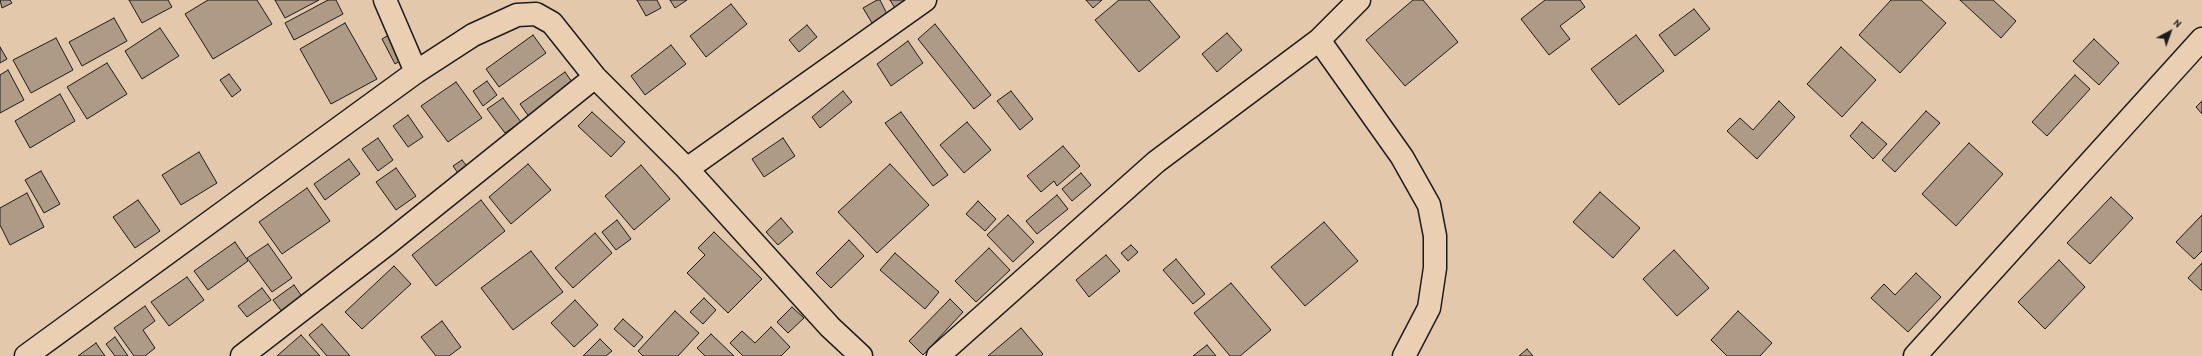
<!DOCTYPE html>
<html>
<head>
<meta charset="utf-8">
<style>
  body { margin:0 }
  #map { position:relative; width:2202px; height:356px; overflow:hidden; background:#e3c8ac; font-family:"Patrick Hand",sans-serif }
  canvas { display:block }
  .north { position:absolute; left:2150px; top:12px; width:40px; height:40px; -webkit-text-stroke:3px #ebcfb2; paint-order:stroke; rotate:41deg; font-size:11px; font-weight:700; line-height:16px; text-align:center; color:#1c1c1c }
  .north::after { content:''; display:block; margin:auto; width:14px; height:18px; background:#1c1c1c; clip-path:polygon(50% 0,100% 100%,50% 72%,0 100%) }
</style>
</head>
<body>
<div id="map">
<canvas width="2202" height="356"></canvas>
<div class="north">N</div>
</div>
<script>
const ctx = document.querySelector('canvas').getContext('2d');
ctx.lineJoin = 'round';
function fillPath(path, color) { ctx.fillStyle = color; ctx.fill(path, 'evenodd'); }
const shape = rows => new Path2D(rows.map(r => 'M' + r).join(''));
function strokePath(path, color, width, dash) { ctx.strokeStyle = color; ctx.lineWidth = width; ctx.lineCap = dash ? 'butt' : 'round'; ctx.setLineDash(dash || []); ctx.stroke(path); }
const building = shape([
  [0,0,10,0,12,3,2,8,0,0],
  [129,0,168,0,172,7,142,23,129,0],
  [208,0,257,0,272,24,213,59,185,14,208,0],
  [275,0,319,0,285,18,275,0],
  [328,0,336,0,343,14,294,40,285,23,328,0],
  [637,0,657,0,661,8,646,16,637,0],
  [670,0,687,0,675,8,670,0],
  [877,0,880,0,887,14,872,23,863,8,877,0],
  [890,0,920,0,898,13,890,0],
  [1086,0,1102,0,1093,8,1086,0],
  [1119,0,1149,0,1180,37,1139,72,1095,20,1119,0],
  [1413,0,1423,0,1458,42,1405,86,1366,40,1413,0],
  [1545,0,1580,0,1585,7,1560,26,1570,39,1549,55,1521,19,1545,0],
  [1891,0,1921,0,1946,23,1900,73,1859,35,1891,0],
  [1960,0,1993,0,2016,21,2001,38,1960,0],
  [731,4,747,24,706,57,690,36,731,4],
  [1694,9,1710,29,1675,56,1659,35,1694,9],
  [114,18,127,41,82,66,69,42,114,18],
  [345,23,377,79,331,104,300,49,345,23],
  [935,24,991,95,974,109,918,39,935,24],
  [807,25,817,37,799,52,789,40,807,25],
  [160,28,179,56,142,79,125,51,160,28],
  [392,33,405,58,395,64,382,39,392,33],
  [1227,33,1242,50,1217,72,1202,54,1227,33],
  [533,35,546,53,499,87,486,69,533,35],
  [1636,35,1664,71,1619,105,1591,69,1636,35],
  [56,38,73,70,31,93,13,60,56,38],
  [2094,39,2119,63,2099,85,2073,61,2094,39],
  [908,41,923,63,891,86,877,64,908,41],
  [671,45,686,64,645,95,631,76,671,45],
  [0,47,7,59,0,63,0,47],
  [1841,47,1876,80,1842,117,1807,84,1841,47],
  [107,63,127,94,87,119,67,87,107,63],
  [8,70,24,100,0,113,0,75,8,70],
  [565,72,577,89,532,121,520,104,565,72],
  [229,74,241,90,232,97,220,80,229,74],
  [2075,75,2090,89,2047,136,2032,122,2075,75],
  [487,81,497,95,483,106,473,91,487,81],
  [456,82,482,118,448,142,421,106,456,82],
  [843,91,852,102,820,128,812,117,843,91],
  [1011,91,1033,119,1020,130,997,101,1011,91],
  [60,94,75,121,30,148,15,121,60,94],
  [503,98,521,122,505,133,487,109,503,98],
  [1779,101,1795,117,1757,159,1727,131,1740,118,1753,130,1779,101],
  [2202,101,2202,114,2196,107,2202,101],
  [1926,111,1940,123,1895,172,1882,160,1926,111],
  [592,112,625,142,611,157,578,126,592,112],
  [901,112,948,175,933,186,885,123,901,112],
  [408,115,423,137,408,147,393,126,408,115],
  [967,122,991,150,964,173,940,145,967,122],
  [1862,122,1887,144,1873,159,1850,136,1862,122],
  [378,138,393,160,378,171,362,149,378,138],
  [783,138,795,156,764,177,752,159,783,138],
  [1969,143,2003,174,1956,226,1922,194,1969,143],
  [1063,146,1080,166,1057,186,1054,181,1041,192,1027,176,1063,146],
  [199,152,217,183,181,205,162,175,199,152],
  [349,159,360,174,325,200,314,184,349,159],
  [462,160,470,170,460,176,453,166,462,160],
  [528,164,551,190,511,224,489,197,528,164],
  [890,164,929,205,877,253,838,212,890,164],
  [641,165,670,199,634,230,605,196,641,165],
  [396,168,416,196,396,210,376,182,396,168],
  [41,171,60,204,44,213,25,180,41,171],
  [1081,173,1091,185,1072,201,1062,189,1081,173],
  [307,188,330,221,282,254,259,222,307,188],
  [1600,192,1640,228,1613,258,1573,222,1600,192],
  [27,193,44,227,10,245,0,225,0,208,27,193],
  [1057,195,1068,209,1037,234,1026,221,1057,195],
  [2111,197,2133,218,2090,264,2067,243,2111,197],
  [138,200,160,231,135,248,113,217,138,200],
  [481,200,505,231,436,286,412,255,481,200],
  [978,201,996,219,985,231,966,214,978,201],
  [1008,215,1034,242,1013,262,987,235,1008,215],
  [2202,215,2202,251,2194,259,2176,242,2202,215],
  [781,218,793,232,778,245,766,232,781,218],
  [617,220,631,239,616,250,602,232,617,220],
  [1324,222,1358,261,1305,306,1271,267,1324,222],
  [714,232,762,279,728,313,687,273,705,255,698,248,714,232],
  [595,233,612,253,573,288,555,268,595,233],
  [849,240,864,256,831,288,816,273,849,240],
  [235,242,248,261,208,290,194,271,235,242],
  [268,244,292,278,272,292,247,258,268,244],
  [1131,245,1138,252,1128,261,1121,253,1131,245],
  [989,248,1010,270,976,302,955,281,989,248],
  [1674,250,1709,288,1677,316,1643,279,1674,250],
  [531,251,563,292,513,330,481,288,531,251],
  [895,253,939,292,925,309,880,270,895,253],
  [1106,255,1120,271,1089,297,1076,280,1106,255],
  [1176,259,1205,294,1193,304,1163,270,1176,259],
  [2059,260,2085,287,2045,329,2018,302,2059,260],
  [2202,263,2202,291,2188,278,2202,263],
  [394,266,411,284,362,329,345,312,394,266],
  [1916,273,1941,297,1908,332,1871,298,1884,284,1895,295,1916,273],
  [187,277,204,300,169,326,151,302,187,277],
  [1231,283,1271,330,1240,356,1230,356,1194,313,1231,283],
  [294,285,303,298,283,313,273,300,294,285],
  [262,288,271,300,247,317,238,306,262,288],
  [704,298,716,310,703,324,690,312,704,298],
  [950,299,963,312,923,355,909,341,950,299],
  [575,300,598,325,574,347,551,323,575,300],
  [145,306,155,321,143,330,155,348,145,356,134,356,114,328,145,306],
  [792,307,804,318,788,333,777,322,792,307],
  [675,311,699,333,678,356,643,356,638,351,675,311],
  [1738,311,1772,343,1760,356,1727,356,1711,340,1738,311],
  [623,319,643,337,634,347,614,329,623,319],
  [442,321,461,347,449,356,436,356,421,337,442,321],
  [322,324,350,356,327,356,309,335,322,324],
  [771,327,790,347,781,356,743,356,730,343,742,331,755,343,771,327],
  [1021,328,1043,354,1041,356,988,356,1021,328],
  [711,334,734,356,705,356,697,348,711,334],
  [301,335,320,356,277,356,301,335],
  [115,337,128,356,115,356,106,344,115,337],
  [600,339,612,351,606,356,583,356,600,339],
  [96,343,105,356,78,356,96,343],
  [1207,345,1216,356,1193,356,1207,345],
  [1527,349,1533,356,1519,356,1527,349]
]);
const minor = shape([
  [385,0,416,72],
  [1359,0,1319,40,1402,157,1429,205,1435,236,1435,268,1429,308,1404,356],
  [687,169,925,0],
  [26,356,416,72,473,35,517,15,536,14,552,23,595,77,687,169,830,327,861,356],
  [242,356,387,244,595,77],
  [938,356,1156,162,1319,40],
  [1915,356,2202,39]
]);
fillPath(building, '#af9a86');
strokePath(building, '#1c1c1c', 1);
strokePath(minor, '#1c1c1c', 25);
strokePath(minor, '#ebcfb2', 22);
</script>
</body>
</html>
